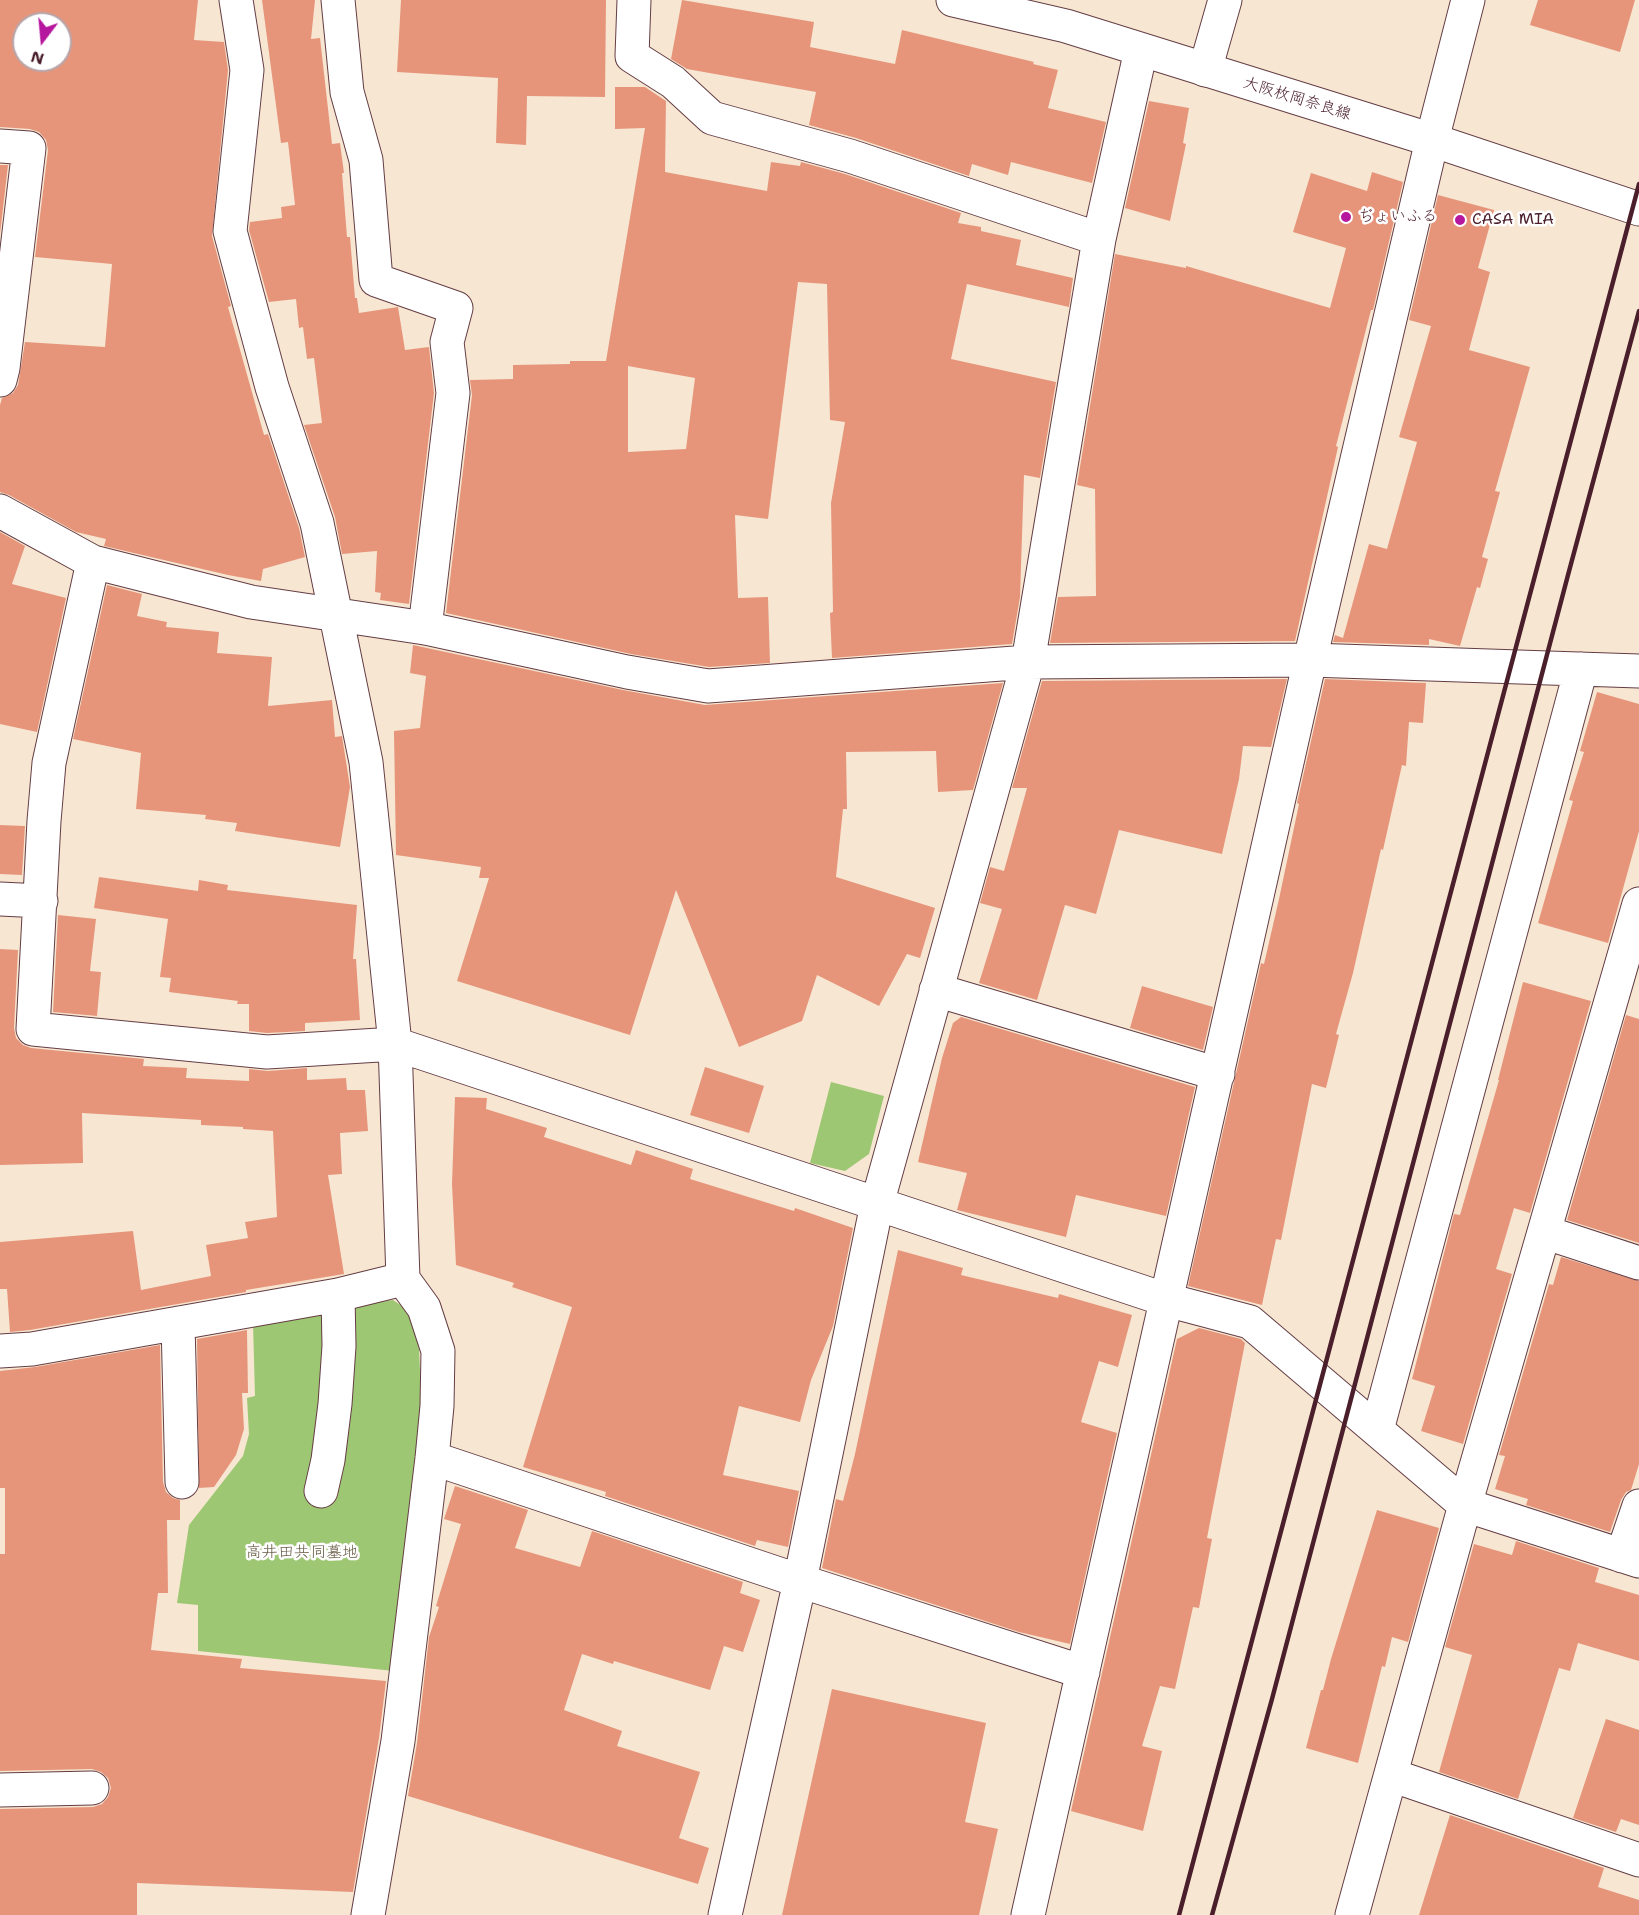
<!DOCTYPE html>
<html>
<head>
<meta charset="utf-8">
<style>
  body { margin:0 }
  #map { position:relative; width:1639px; height:1915px; overflow:hidden; background:#f7e7d2; font-family:"Shantell Sans",sans-serif }
  canvas { display:block }
  .north { position:absolute; left:12px; top:12px; width:60px; height:60px; box-sizing:border-box; background:#fff; border:2px solid #b7a5aa; border-radius:50%; rotate:196deg; font-size:16px; font-weight:700; line-height:24px; text-align:center; color:#4a1f2b }
  .north::after { content:''; display:block; margin:auto; width:21px; height:27px; background:#b5179e; clip-path:polygon(50% 0,100% 100%,50% 72%,0 100%) }
</style>
</head>
<body>
<div id="map">
<canvas width="1639" height="1915"></canvas>
<div class="north">N</div>
</div>
<script>
const ctx = document.querySelector('canvas').getContext('2d');
ctx.lineJoin = 'round';
function fillPath(path, color) { ctx.fillStyle = color; ctx.fill(path, 'evenodd'); }
const shape = rows => new Path2D(rows.map(r => 'M' + r).join(''));
function strokePath(path, color, width, dash) { ctx.strokeStyle = color; ctx.lineWidth = width; ctx.lineCap = dash ? 'butt' : 'round'; ctx.setLineDash(dash || []); ctx.stroke(path); }
function write(font, color, halo, rows, align = 'center') {
  ctx.font = font + ' "Shantell Sans","Klee One",sans-serif'; ctx.lineWidth = 5; ctx.setLineDash([]); ctx.textBaseline = 'middle'; ctx.strokeStyle = halo; ctx.fillStyle = color; for (const [text, x, y, turn = 0] of rows) {
    ctx.save(); ctx.translate(x, y); ctx.rotate((+turn || 0) * Math.PI / 180); ctx.textAlign = isNaN(turn) ? turn : align; if (halo) ctx.strokeText(text, 0, 0); ctx.fillText(text, 0, 0); ctx.restore();
  }
}
const green = shape([
  [831,1082,884,1096,869,1154,845,1171,810,1163],
  [393,1300,402,1306,411,1318,419,1349,422,1414,394,1671,198,1651,198,1605,177,1603,189,1525,243,1456,249,1434,247,1398,255,1396,253,1323]
]);
const building = shape([
  [0,0,198,0,194,40,224,42,228,70,212,236,231,306,228,307,264,435,268,434,299,528,305,557,263,569,261,581,228,575,104,546,106,539,76,532,9,495,0,492,0,405,2,398,13,393,18,385,25,342,105,347,112,264,35,257,48,150,46,140,39,132,30,129,0,127],
  [24,24,60,24,60,60,24,60],
  [262,0,315,0,311,39,320,38,332,144,340,143,344,173,342,173,347,237,350,237,355,298,357,298,359,313,398,307,405,350,429,347,434,393,409,604,380,600,381,593,375,592,377,551,342,554,335,517,304,425,322,423,314,358,307,359,303,327,299,328,296,299,269,302,249,230,250,222,282,218,281,207,295,205,288,142,281,143],
  [401,0,606,0,605,97,527,96,526,145,496,143,498,78,397,72],
  [682,0,814,22,810,47,895,64,902,30,1034,62,1033,64,1058,70,1048,108,1106,122,1092,183,1011,162,1008,175,972,164,969,176,856,138,809,125,816,92,687,69,671,59],
  [1538,0,1635,0,1620,52,1530,25],
  [615,87,645,87,666,101,665,172,767,191,771,162,800,166,801,162,845,174,961,213,958,223,981,227,981,231,1021,240,1016,265,1073,278,1069,307,967,284,951,359,1056,382,1040,478,1024,475,1020,597,1012,644,832,658,830,613,833,612,831,503,845,422,830,420,827,284,798,282,768,519,735,515,738,598,768,597,770,663,709,667,631,654,446,613,472,395,470,380,513,379,513,365,570,364,570,361,606,361,645,128,615,129],
  [628,366,695,378,686,449,628,452],
  [1149,101,1189,108,1183,143,1186,144,1170,221,1125,208],
  [0,165,8,165,0,234],
  [1372,172,1403,182,1373,310,1371,310,1336,446,1338,447,1295,641,1050,643,1058,597,1096,596,1095,489,1077,485,1115,254,1186,268,1186,266,1330,308,1346,248,1293,232,1311,173,1367,191],
  [1438,195,1494,210,1478,268,1490,272,1469,350,1530,367,1495,491,1500,492,1482,557,1488,559,1480,588,1477,587,1460,646,1429,639,1429,645,1333,642,1335,635,1343,638,1369,544,1387,549,1417,442,1399,437,1431,326,1409,320],
  [0,532,25,546,12,584,66,598,37,732,0,724],
  [107,585,142,594,137,616,167,622,166,627,219,632,217,653,272,657,268,706,332,700,335,737,342,736,350,787,340,847,235,831,237,823,205,819,206,815,136,809,141,753,73,739],
  [413,645,623,690,705,705,1003,683,973,790,938,792,936,751,846,752,847,809,843,809,836,877,935,908,920,958,907,954,879,1006,817,975,802,1021,739,1047,676,890,630,1035,457,981,489,878,479,878,481,867,396,855,394,731,420,728,426,676,410,673],
  [1287,679,1271,747,1243,746,1239,779,1222,854,1119,830,1096,914,1065,905,1037,1000,979,983,1002,909,980,903,990,867,1004,871,1027,788,1012,788,1042,681],
  [1325,679,1426,683,1423,723,1409,722,1406,766,1402,765,1383,850,1381,849,1353,973,1336,1034,1339,1035,1326,1088,1312,1084,1281,1240,1276,1239,1262,1305,1188,1286,1261,963,1264,964,1279,899,1299,804,1297,803],
  [1597,692,1639,704,1639,831,1608,943,1538,923,1573,801,1569,800,1584,752,1580,751],
  [0,825,25,826,22,875,0,874],
  [99,877,198,891,199,880,228,885,227,890,357,905,353,959,356,959,360,1020,305,1023,305,1031,267,1033,249,1031,249,1004,237,1004,238,1001,169,992,171,978,160,977,168,919,94,908],
  [58,915,96,919,90,971,101,972,97,1016,53,1012],
  [0,949,18,950,14,1028,16,1038,23,1045,31,1048,144,1059,143,1066,187,1068,186,1078,249,1081,249,1069,268,1071,307,1068,307,1080,346,1078,347,1090,365,1090,368,1131,340,1133,342,1174,328,1175,344,1274,246,1290,246,1292,30,1330,10,1332,7,1289,0,1289,0,1242,133,1231,141,1290,211,1276,206,1245,248,1238,245,1222,277,1217,273,1131,243,1129,243,1127,201,1125,201,1120,82,1113,83,1163,0,1165],
  [1523,982,1591,1001,1530,1213,1514,1208,1496,1269,1512,1274,1463,1444,1421,1431,1435,1386,1412,1379,1454,1214,1460,1215,1499,1080,1498,1080],
  [1142,986,1213,1007,1203,1050,1130,1028],
  [1626,1015,1639,1019,1639,1243,1567,1220],
  [961,1017,1195,1087,1166,1216,1076,1195,1066,1237,957,1210,967,1173,918,1162,942,1058,953,1023],
  [705,1067,764,1086,749,1133,690,1115],
  [455,1097,487,1098,486,1109,547,1128,544,1137,631,1165,636,1150,693,1169,690,1179,794,1211,795,1208,853,1228,833,1326,811,1380,800,1422,739,1406,723,1475,799,1491,788,1547,757,1540,755,1546,605,1496,606,1492,523,1467,572,1307,512,1287,514,1283,456,1265,452,1184],
  [898,1250,963,1268,961,1275,1058,1298,1059,1294,1132,1315,1118,1367,1099,1361,1081,1422,1117,1433,1070,1644,1019,1632,822,1568,836,1499,843,1501,855,1454],
  [1561,1257,1639,1281,1639,1464,1631,1490,1626,1492,1621,1500,1610,1532,1526,1505,1528,1499,1495,1489,1505,1456,1499,1455,1549,1284,1553,1285],
  [1199,1328,1241,1339,1245,1343,1212,1512,1207,1538,1212,1539,1199,1608,1193,1607,1175,1689,1160,1686,1142,1746,1162,1751,1143,1831,1071,1811,1177,1339],
  [247,1330,248,1393,242,1393,244,1429,236,1455,214,1487,199,1488,197,1339],
  [160,1345,163,1482,166,1492,173,1498,180,1500,180,1520,167,1520,168,1593,158,1593,151,1650,242,1659,240,1668,386,1681,379,1738,353,1892,137,1883,137,1915,0,1915,0,1809,93,1807,102,1804,108,1797,111,1788,108,1778,101,1772,92,1769,0,1771,0,1554,5,1554,5,1488,0,1488,0,1371,35,1367],
  [455,1486,528,1510,515,1548,580,1567,592,1531,743,1582,740,1593,760,1600,743,1652,724,1646,710,1690,614,1661,613,1664,582,1654,564,1710,622,1731,617,1746,700,1772,679,1838,709,1848,698,1884,408,1796,417,1743,429,1637,439,1607,436,1606,461,1524,444,1519],
  [1377,1510,1439,1528,1408,1642,1392,1637,1385,1667,1382,1666,1358,1763,1306,1748,1321,1690,1323,1690,1331,1659],
  [1516,1541,1599,1568,1595,1582,1639,1595,1639,1661,1578,1643,1570,1671,1559,1668,1518,1799,1439,1772,1472,1655,1445,1647,1474,1544,1512,1555],
  [832,1689,986,1723,965,1822,998,1829,979,1915,782,1915],
  [1606,1719,1639,1730,1639,1825,1621,1819,1616,1832,1573,1818],
  [1450,1815,1604,1868,1598,1887,1639,1900,1639,1915,1419,1915]
]);
const street = shape([
  [236,0,247,70,230,231,272,387,317,523,366,762,395,1044,403,1279,424,1308,438,1351,437,1406,432,1458,398,1741,368,1915],
  [338,0,347,92,366,160,376,280,456,308,447,342,453,393,425,628],
  [634,0,632,56,673,82,712,118,850,156,1099,239],
  [1205,70,1225,0],
  [0,146,29,148,3,368,0,380],
  [0,511,93,562,251,602,425,628,627,672,708,686,1028,662,1310,660,1639,671],
  [93,562,49,763,44,821,33,1029,267,1052,395,1044,1167,1300,1250,1322,1465,1505,1639,1561],
  [0,899,41,901],
  [936,990,1218,1074],
  [1544,1232,1639,1263],
  [178,1323,182,1482],
  [0,1351,32,1349,338,1295,403,1279],
  [1377,1430,1581,669],
  [432,1458,800,1581,1083,1672],
  [321,1491,328,1460,335,1404,339,1346,338,1295],
  [1622,1556,1639,1506],
  [1391,1775,1639,1860],
  [0,1790,92,1788],
  [725,1915,800,1581,877,1204,1028,662,1099,239,1141,50],
  [1028,1915,1310,660,1432,140,1468,0],
  [1352,1915,1465,1505,1639,904]
]);
const secondary = shape([
  [953,0,1066,26,1432,140,1639,209]
]);
const rail = shape([
  [1179,1915,1639,184],
  [1212,1915,1272,1699,1568,575,1639,311]
]);
const markers = [
  [1346,217,6,"#b5179e"],
  [1460,220,6,"#b5179e"]
];
const streetNames = [
  ["大阪枚岡奈良線",1297,99,17]
];
const poiNames = [
  ["ぢょいふる",1358,217],
  ["CASA MIA",1472,220]
];
const parkNames = [
  ["高井田共同墓地",302,1553]
];
fillPath(green, '#9ec773');
fillPath(building, '#e6957b');
strokePath(street, '#643d44', 35);
strokePath(secondary, '#643d44', 35);
strokePath(street, '#fff', 33);
strokePath(secondary, '#fff', 33);
strokePath(rail, '#4a1f2b', 4.5);
for (const [x, y, r, color] of markers) { const dot = new Path2D(); dot.arc(x, y, r, 0, 2 * Math.PI); ctx.fillStyle = color; ctx.fill(dot); strokePath(dot, '#fff', 2); }
write('16px', '#4a1f2b', '#fff', streetNames);
write('16px', '#4a1f2b', '#fff', poiNames, 'left');
write('16px', '#675a44', '#fff', parkNames);
</script>
</body>
</html>
